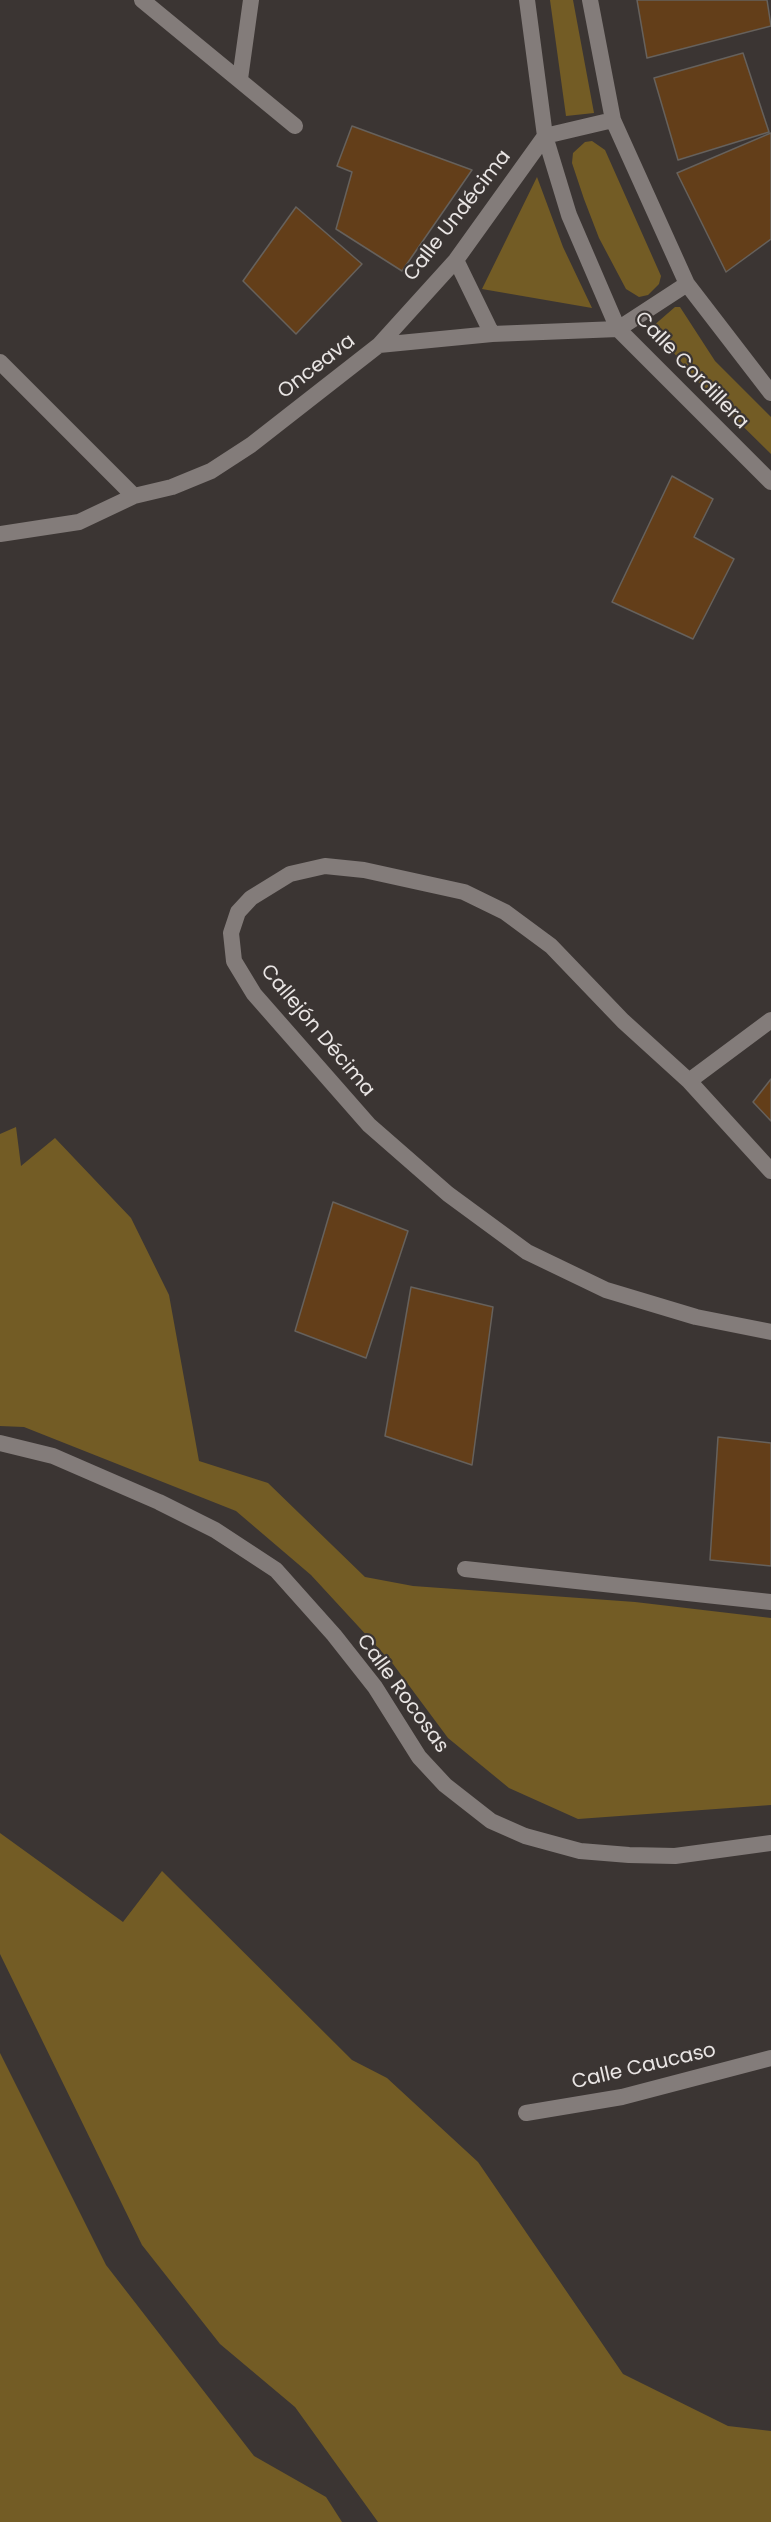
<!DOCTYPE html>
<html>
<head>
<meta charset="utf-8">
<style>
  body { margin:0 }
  canvas { display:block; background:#3b3533 }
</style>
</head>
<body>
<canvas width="771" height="2522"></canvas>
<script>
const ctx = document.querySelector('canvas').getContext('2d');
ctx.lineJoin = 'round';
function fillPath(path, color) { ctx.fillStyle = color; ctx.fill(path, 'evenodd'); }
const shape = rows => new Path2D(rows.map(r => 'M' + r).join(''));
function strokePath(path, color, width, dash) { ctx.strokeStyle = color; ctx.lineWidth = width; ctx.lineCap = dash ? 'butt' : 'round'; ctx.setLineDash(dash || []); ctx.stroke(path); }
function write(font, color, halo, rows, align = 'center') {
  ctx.font = font + ' Poppins,sans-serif'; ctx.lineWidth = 4.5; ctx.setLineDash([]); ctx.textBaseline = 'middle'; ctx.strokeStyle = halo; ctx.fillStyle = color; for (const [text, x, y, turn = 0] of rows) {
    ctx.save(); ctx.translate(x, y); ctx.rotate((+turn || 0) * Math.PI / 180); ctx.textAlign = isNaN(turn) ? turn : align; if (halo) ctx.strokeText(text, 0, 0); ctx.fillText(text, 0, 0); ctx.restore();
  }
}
const green = shape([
  [550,0,573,0,594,113,566,116],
  [592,141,605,150,661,276,659,284,648,295,639,297,626,289,599,238,584,199,572,163,573,153,585,142],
  [537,177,563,247,592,308,482,289],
  [675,307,680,307,715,361,771,417,771,454,700,384,652,327],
  [16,1127,21,1166,55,1138,131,1218,169,1295,199,1461,268,1483,365,1577,413,1586,635,1602,771,1618,771,1805,578,1819,509,1788,448,1738,393,1664,311,1575,236,1511,24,1427,0,1426,0,1134],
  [0,1833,123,1922,162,1871,352,2060,387,2078,478,2162,623,2374,728,2426,771,2431,771,2522,378,2522,295,2407,220,2344,142,2245,0,1954],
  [0,2053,106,2265,254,2456,326,2497,342,2522,0,2522]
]);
const building = shape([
  [637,0,767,0,771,26,647,58,637,0],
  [743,53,769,132,678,160,654,78,743,53],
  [352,126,472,170,402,271,336,229,352,172,337,166,352,126],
  [771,133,771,239,726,272,677,173,771,133],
  [296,207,362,264,296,334,243,281,296,207],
  [672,476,713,499,694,537,734,559,693,639,612,602,672,476],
  [771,1079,771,1121,753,1102,771,1079],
  [333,1202,408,1231,366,1358,295,1331,333,1202],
  [411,1287,493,1307,472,1465,385,1436,411,1287],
  [718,1437,771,1443,771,1566,710,1560,718,1437]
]);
const minor = shape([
  [142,0,295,126],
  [527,0,545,136,569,215,618,329,771,482],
  [590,0,613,120,687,284,771,393],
  [240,79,251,0],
  [456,260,492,334],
  [379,345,492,334,618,329,687,284],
  [0,362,134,496],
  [0,534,79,522,134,496,172,487,211,471,251,445,379,345,456,260,545,136,613,120],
  [689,1081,771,1020],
  [771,1171,689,1081,623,1021,551,946,505,912,464,892,364,870,325,866,290,874,251,898,238,912,231,933,234,961,254,994,369,1125,448,1194,527,1252,606,1290,696,1317,771,1332],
  [0,1443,53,1456,159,1502,215,1530,276,1570,334,1635,375,1687,419,1757,445,1785,491,1821,525,1836,580,1851,629,1855,675,1856,771,1843],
  [465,1569,771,1602],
  [526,2113,622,2097,771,2058]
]);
const streetNames = [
  ["Calle Undécima",458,216,-52],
  ["Onceava",317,367,-38],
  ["Calle Cordillera",691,371,46],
  ["Callejón Décima",317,1031,50],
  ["Calle Rocosas",402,1694,54],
  ["Calle Caucaso",644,2067,-13]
];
fillPath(green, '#735c25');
fillPath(building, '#633e19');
strokePath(building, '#66615c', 1.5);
strokePath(minor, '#837c7a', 16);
write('20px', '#e9e5e4', '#3b3533', streetNames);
</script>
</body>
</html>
